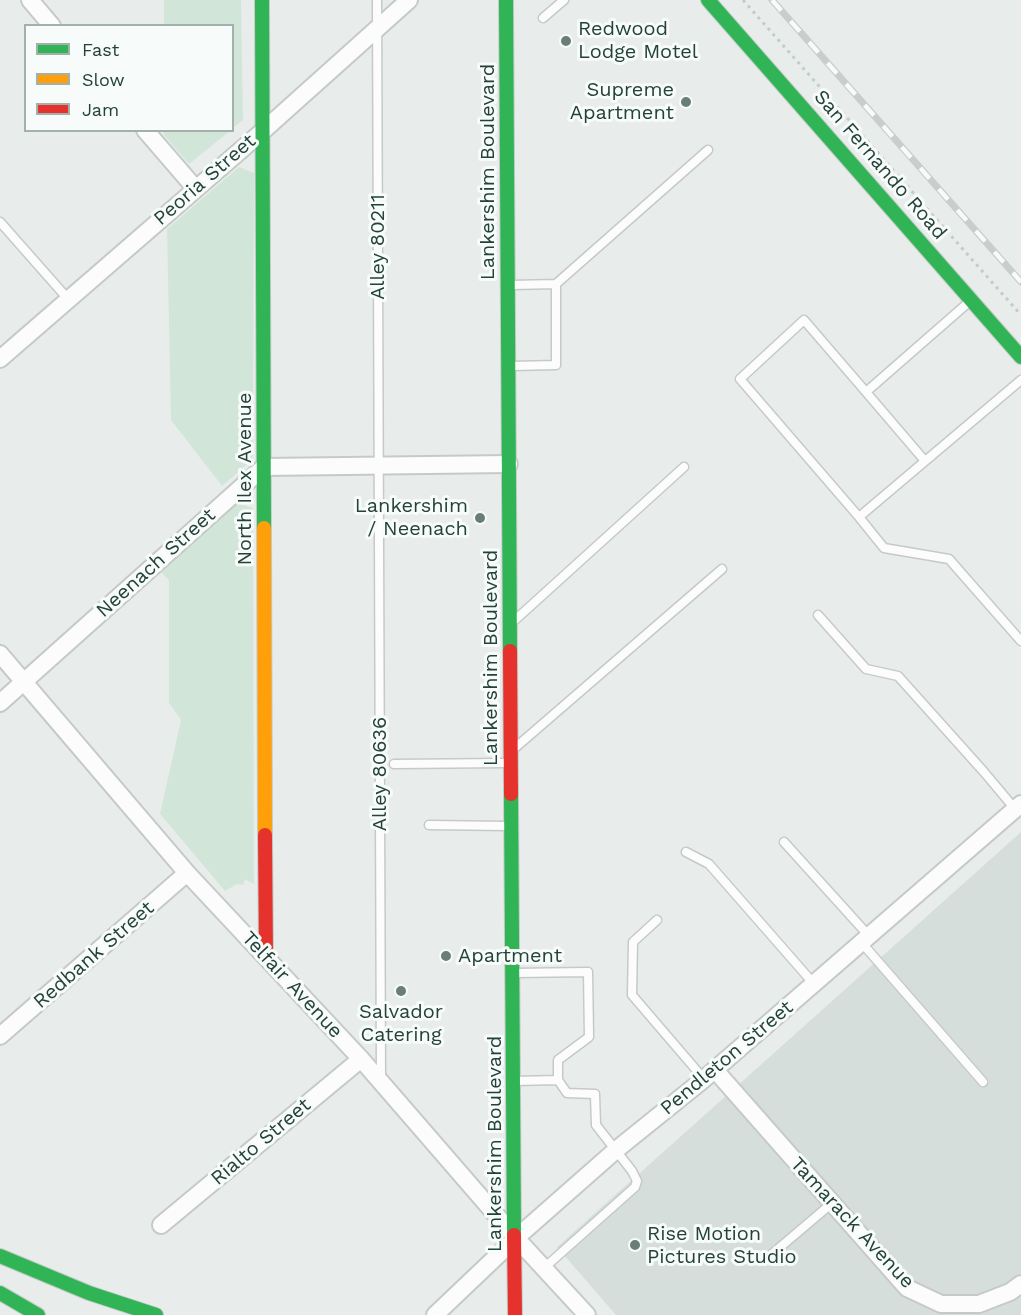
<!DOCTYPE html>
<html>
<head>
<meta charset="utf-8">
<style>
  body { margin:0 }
  #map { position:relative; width:1021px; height:1315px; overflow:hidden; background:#e8edeb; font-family:"Work Sans",sans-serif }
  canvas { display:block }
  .legend { position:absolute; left:24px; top:24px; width:210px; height:108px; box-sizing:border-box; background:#f7fbf9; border:2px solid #a3b1ad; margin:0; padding:8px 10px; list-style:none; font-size:18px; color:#24423a }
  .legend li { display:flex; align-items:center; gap:12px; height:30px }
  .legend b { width:30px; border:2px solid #a3b1ad }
</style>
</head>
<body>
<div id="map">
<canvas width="1021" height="1315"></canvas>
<ul class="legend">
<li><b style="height:8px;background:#30b455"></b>Fast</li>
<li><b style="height:8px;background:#ff9f0a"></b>Slow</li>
<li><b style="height:8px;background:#e5322d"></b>Jam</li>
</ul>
</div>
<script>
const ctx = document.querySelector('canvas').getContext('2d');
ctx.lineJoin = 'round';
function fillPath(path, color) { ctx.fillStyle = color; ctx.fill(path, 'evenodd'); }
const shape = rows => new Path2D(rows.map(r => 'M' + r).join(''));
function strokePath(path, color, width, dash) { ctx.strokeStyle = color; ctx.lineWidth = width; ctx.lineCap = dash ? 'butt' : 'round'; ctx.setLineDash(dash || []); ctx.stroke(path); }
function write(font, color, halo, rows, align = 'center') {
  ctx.font = font + ' "Work Sans",sans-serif'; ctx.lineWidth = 6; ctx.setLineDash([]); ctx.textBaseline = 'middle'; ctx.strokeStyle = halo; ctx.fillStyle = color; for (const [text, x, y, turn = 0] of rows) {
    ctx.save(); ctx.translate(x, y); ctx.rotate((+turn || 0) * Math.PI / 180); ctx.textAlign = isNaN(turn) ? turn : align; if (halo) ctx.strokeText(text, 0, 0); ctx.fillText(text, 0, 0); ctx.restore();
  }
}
const built = shape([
  [1021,832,1021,1315,616,1315,557,1247]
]);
const green = shape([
  [164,0,241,0,243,120,233,128,232,26,164,25],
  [164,131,164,130,230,131,189,164,164,135],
  [239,167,254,173,253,453,252,460,222,486,171,420,167,229],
  [238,503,253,508,254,884,245,879,243,885,237,884,225,891,160,814,181,720,169,703,169,580,160,571]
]);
const path = shape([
  [743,0,1021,315]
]);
const lane = shape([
  [377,0,381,1078],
  [543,18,564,0],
  [0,222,68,299],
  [556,284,708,150],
  [511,285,556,284,556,365,512,366],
  [969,302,866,392,804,320,740,379,859,517,1021,380],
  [866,392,925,461],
  [859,517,884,548,949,559,1021,641],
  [818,615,866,669,898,676,984,772,1015,809],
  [515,620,684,467],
  [516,747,722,569],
  [394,764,507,763],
  [429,825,508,826],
  [784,842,869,936],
  [686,852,709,864,814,984],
  [657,920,633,942,632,995,704,1079],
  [861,942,983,1082],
  [514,973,588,972,589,1037,558,1060,558,1080],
  [515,1081,558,1080,567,1093,595,1094,596,1125,632,1171,637,1181,635,1187,544,1268],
  [772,1254,831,1204]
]);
const street = shape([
  [30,0,52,26],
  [145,130,195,188],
  [0,359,264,130,409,0],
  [0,654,187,873,361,1059,516,1238,587,1315],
  [0,703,264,467,509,464],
  [0,1036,187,873],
  [715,1070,907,1288,941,1304,979,1304,1010,1292,1021,1284],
  [161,1225,361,1059],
  [435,1315,516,1238,616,1150,704,1079,1021,804]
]);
const fast = shape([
  [262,0,264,528],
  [506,0,510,651],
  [708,0,1021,357],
  [511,794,514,1235],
  [0,1256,89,1293,156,1315],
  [0,1293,38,1315]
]);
const slow = shape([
  [264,528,265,835]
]);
const jam = shape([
  [510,651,511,794],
  [265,835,266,957],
  [514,1235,515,1315]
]);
const rail = shape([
  [772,0,1021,282]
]);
const markers = [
  [566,41,6,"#697e78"],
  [686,102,6,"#697e78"],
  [480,518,6,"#697e78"],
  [446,956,6,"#697e78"],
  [401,991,6,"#697e78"],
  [635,1245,6,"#697e78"]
];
const poiNames = [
  ["Redwood",578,29],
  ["Lodge Motel",578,52],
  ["Supreme",674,90,"right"],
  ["Apartment",674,113,"right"],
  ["Lankershim",468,506,"right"],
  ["/ Neenach",468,529,"right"],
  ["Apartment",458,956],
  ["Salvador",401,1012,"center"],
  ["Catering",401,1035,"center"],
  ["Rise Motion",647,1234],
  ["Pictures Studio",647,1257]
];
const streetNames = [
  ["San Fernando Road",880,165,49],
  ["Lankershim Boulevard",488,172,-90],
  ["Peoria Street",205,180,-41],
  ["Alley 80211",378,247,-90],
  ["North Ilex Avenue",245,479,-90],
  ["Neenach Street",156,563,-42],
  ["Lankershim Boulevard",491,658,-90],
  ["Alley 80636",380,774,-90],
  ["Redbank Street",94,955,-41],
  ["Telfair Avenue",292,985,47],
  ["Pendleton Street",727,1058,-40],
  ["Rialto Street",261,1142,-40],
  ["Lankershim Boulevard",495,1144,-90],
  ["Tamarack Avenue",852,1223,47]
];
fillPath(built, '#d6dedb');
fillPath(green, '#d1e6d8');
strokePath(lane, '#c5cac8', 11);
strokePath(street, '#c5cac8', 20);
strokePath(fast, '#c3cbc8', 16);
strokePath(slow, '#c3cbc8', 16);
strokePath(jam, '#c3cbc8', 16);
strokePath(path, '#c3ccca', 3, [3, 4.5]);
strokePath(lane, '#fcfcfc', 8);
strokePath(street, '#fcfcfc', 16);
strokePath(fast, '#30b455', 14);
strokePath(slow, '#ff9f0a', 14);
strokePath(jam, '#e5322d', 14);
strokePath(rail, '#c9cdcc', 7);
strokePath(rail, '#f7fbf9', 4.5, [14]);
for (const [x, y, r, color] of markers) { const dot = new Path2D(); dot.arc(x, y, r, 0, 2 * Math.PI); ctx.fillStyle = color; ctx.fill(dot); strokePath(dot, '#f7fbf9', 2); }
write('20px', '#24423a', '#f7fbf9', poiNames, 'left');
write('20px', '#24423a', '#f7fbf9', streetNames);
</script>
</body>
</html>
